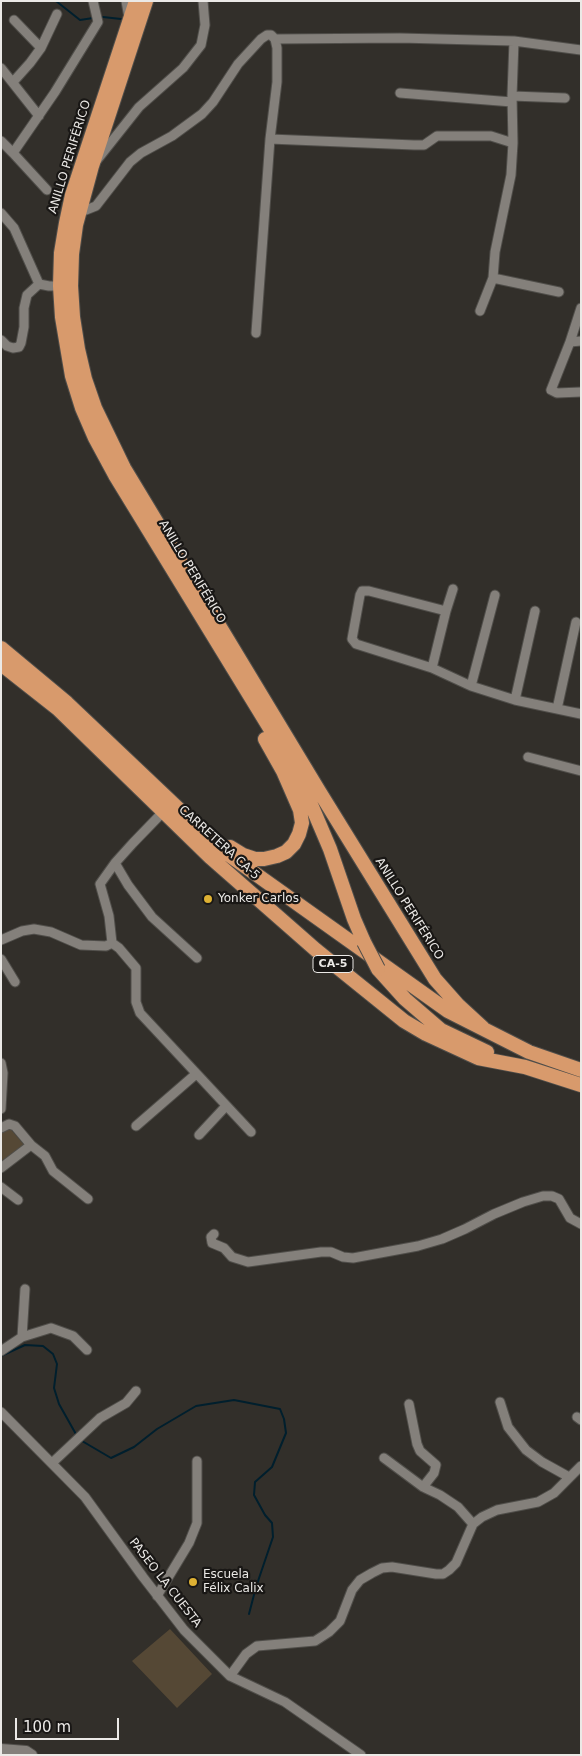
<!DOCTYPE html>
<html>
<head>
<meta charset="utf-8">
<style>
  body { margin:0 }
  #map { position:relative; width:582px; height:1756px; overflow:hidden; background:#322f2a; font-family:"DejaVu Sans",sans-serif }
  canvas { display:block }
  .frame { position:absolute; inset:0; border:2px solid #ebe9e6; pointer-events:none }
  .scale { position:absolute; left:15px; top:1718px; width:104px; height:22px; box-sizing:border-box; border:2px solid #ebe9e6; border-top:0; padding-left:6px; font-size:15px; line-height:18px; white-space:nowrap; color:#ebe9e6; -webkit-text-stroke:4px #191715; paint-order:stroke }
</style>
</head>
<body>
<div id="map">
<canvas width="582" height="1756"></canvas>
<div class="frame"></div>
<div class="scale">100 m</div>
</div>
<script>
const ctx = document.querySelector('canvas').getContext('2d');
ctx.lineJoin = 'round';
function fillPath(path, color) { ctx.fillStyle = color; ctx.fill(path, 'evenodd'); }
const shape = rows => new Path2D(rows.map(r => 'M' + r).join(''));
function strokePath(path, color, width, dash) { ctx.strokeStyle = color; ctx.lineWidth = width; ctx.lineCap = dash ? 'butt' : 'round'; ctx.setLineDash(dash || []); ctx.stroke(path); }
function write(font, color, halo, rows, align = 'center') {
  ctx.font = font + ' "DejaVu Sans",sans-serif'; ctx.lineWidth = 4.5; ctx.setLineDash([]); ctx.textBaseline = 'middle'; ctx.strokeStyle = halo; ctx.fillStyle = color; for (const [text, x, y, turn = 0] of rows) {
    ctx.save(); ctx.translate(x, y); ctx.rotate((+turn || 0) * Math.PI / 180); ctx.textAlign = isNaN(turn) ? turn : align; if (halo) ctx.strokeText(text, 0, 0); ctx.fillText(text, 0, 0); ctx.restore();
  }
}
const green = shape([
  [7,1125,26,1147,1,1161,1,1127],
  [170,1629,212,1674,177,1708,132,1661]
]);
const stream = shape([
  [56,1,80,20,93,18],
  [103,17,121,19],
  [1,1356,25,1345,43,1346,53,1354,57,1364,54,1388,59,1404,77,1436],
  [82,1441,111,1458,134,1447,157,1429,196,1406,234,1400,280,1409,284,1419,286,1433,272,1467,255,1482,254,1495,265,1515,272,1523,273,1537,256,1587,249,1614]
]);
const minor = shape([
  [126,1,129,18],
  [14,20,41,48],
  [275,39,400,38,514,41,581,50],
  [1,68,39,116],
  [13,82,30,63,41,48,57,14],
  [400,93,512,102],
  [512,96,565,98],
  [270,139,414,145,424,145,437,136,491,136,513,143],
  [1,141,13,153],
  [97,160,139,107,183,68,201,45,205,25,203,1],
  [47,190,13,153,55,92,98,22,93,1],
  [80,209,86,210,96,206,130,162,141,153,172,136,202,114,213,102,238,64,261,39,267,35,271,35,275,39,277,48,277,82,270,139,256,333],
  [1,213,14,228,39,284,49,286,60,286],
  [493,278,559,292],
  [581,308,570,342,581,341],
  [480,311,493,278,495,252,511,175,513,143,512,96,514,41],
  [1,340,7,346,13,348,19,347,21,343,24,327,24,308,27,295,39,284],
  [570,342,551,390,557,393,581,392],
  [446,611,369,591,362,591,360,595,352,639,356,644,432,668,471,686,515,700,581,714],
  [432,668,446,611,453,589],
  [471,686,495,595],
  [515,700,535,611],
  [557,709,576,622],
  [528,757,581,771],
  [115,863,128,885,152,917,197,958],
  [1,940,22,931,34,929,51,932,81,945,106,946,112,943],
  [112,943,119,948,136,968,136,1002,140,1013,251,1132],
  [112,943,109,916,100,884,115,863,133,843,163,812],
  [1,959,15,982],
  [1,1063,3,1073,1,1109],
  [136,1126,196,1074],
  [1,1128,9,1124,15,1126,31,1145,1,1168],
  [199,1135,226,1106],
  [31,1145,45,1156,53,1171,88,1199],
  [1,1187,18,1200],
  [214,1234,211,1237,212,1243,224,1248,232,1257,248,1262,321,1252,331,1252,343,1257,353,1258,418,1246,442,1239,465,1229,494,1214,523,1202,543,1196,552,1196,559,1199,570,1218,581,1224],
  [22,1337,25,1289],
  [1,1351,22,1337,51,1328,73,1336,87,1350],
  [500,1402,508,1427,526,1450,542,1462,569,1477],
  [409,1404,417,1444,420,1451,436,1465,434,1473,423,1487],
  [1,1412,85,1497,143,1577,184,1630,230,1676,285,1702,361,1755],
  [577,1417,581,1420],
  [384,1458,423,1487,440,1495,458,1507,473,1524],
  [52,1463,100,1418,126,1403,136,1391],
  [157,1596,189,1543,197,1523,197,1461],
  [230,1676,246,1654,257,1646,315,1641,329,1632,340,1621,352,1590,360,1580,372,1573,382,1568,392,1567,436,1574,443,1574,449,1570,456,1563,473,1524,482,1517,497,1510,538,1502,554,1493,581,1466]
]);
const tertiary = shape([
  [1,1749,26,1751,32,1755]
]);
const trunk = shape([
  [136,1,72,195,66,223,61,253,60,286,62,317,72,376,82,408,95,438,115,475,285,753,307,795,330,849,354,919,364,942],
  [146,1,92,166,76,225,72,254,71,286,73,317,78,349,85,379,95,408,124,468,319,791,435,979,458,1005,483,1028],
  [1,648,67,703,222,850,448,1011,529,1052,581,1070],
  [1,664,58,709,210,857,316,950,404,1021,426,1034,478,1058,525,1067,581,1085],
  [230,847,243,855,255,859,264,859,277,856,286,852,294,844,299,834,302,823,300,810,283,771,265,739],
  [378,969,405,999,441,1030,487,1052]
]);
const trunkBridge = shape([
  [364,942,378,969]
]);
const markers = [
  [208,899,5,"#deb133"],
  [193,1582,5,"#deb133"]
];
const shields = [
  [333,964,40]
];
const shieldNames = [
  ["CA-5",333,964]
];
const streetNames = [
  ["ANILLO PERIFÉRICO",70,157,-73],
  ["ANILLO PERIFÉRICO",192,572,59],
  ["CARRETERA CA-5",219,843,42],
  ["ANILLO PERIFÉRICO",409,909,58],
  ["PASEO LA CUESTA",165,1583,52]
];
const poiNames = [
  ["Yonker Carlos",218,899],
  ["Escuela",203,1575],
  ["Félix Calix",203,1589]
];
fillPath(green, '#554835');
strokePath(stream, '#001f2d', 2);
strokePath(minor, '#504e4a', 11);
strokePath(tertiary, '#504e4a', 12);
strokePath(trunk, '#504e4a', 16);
strokePath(minor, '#84807b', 9);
strokePath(tertiary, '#84807b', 10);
strokePath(trunk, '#d89a6c', 14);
strokePath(trunkBridge, '#504e4a', 16, []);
strokePath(trunkBridge, '#d89a6c', 14);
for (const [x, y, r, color] of markers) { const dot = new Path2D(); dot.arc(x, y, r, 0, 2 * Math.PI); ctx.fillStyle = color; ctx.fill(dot); strokePath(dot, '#191715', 2); }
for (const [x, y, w] of shields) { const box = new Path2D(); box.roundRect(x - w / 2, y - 8.5, w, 17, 4); ctx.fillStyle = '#191715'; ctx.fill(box); strokePath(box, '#ebe9e6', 1); }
write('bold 11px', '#ebe9e6', null, shieldNames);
write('12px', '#ebe9e6', '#191715', streetNames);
write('12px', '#ebe9e6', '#191715', poiNames, 'left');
</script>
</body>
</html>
